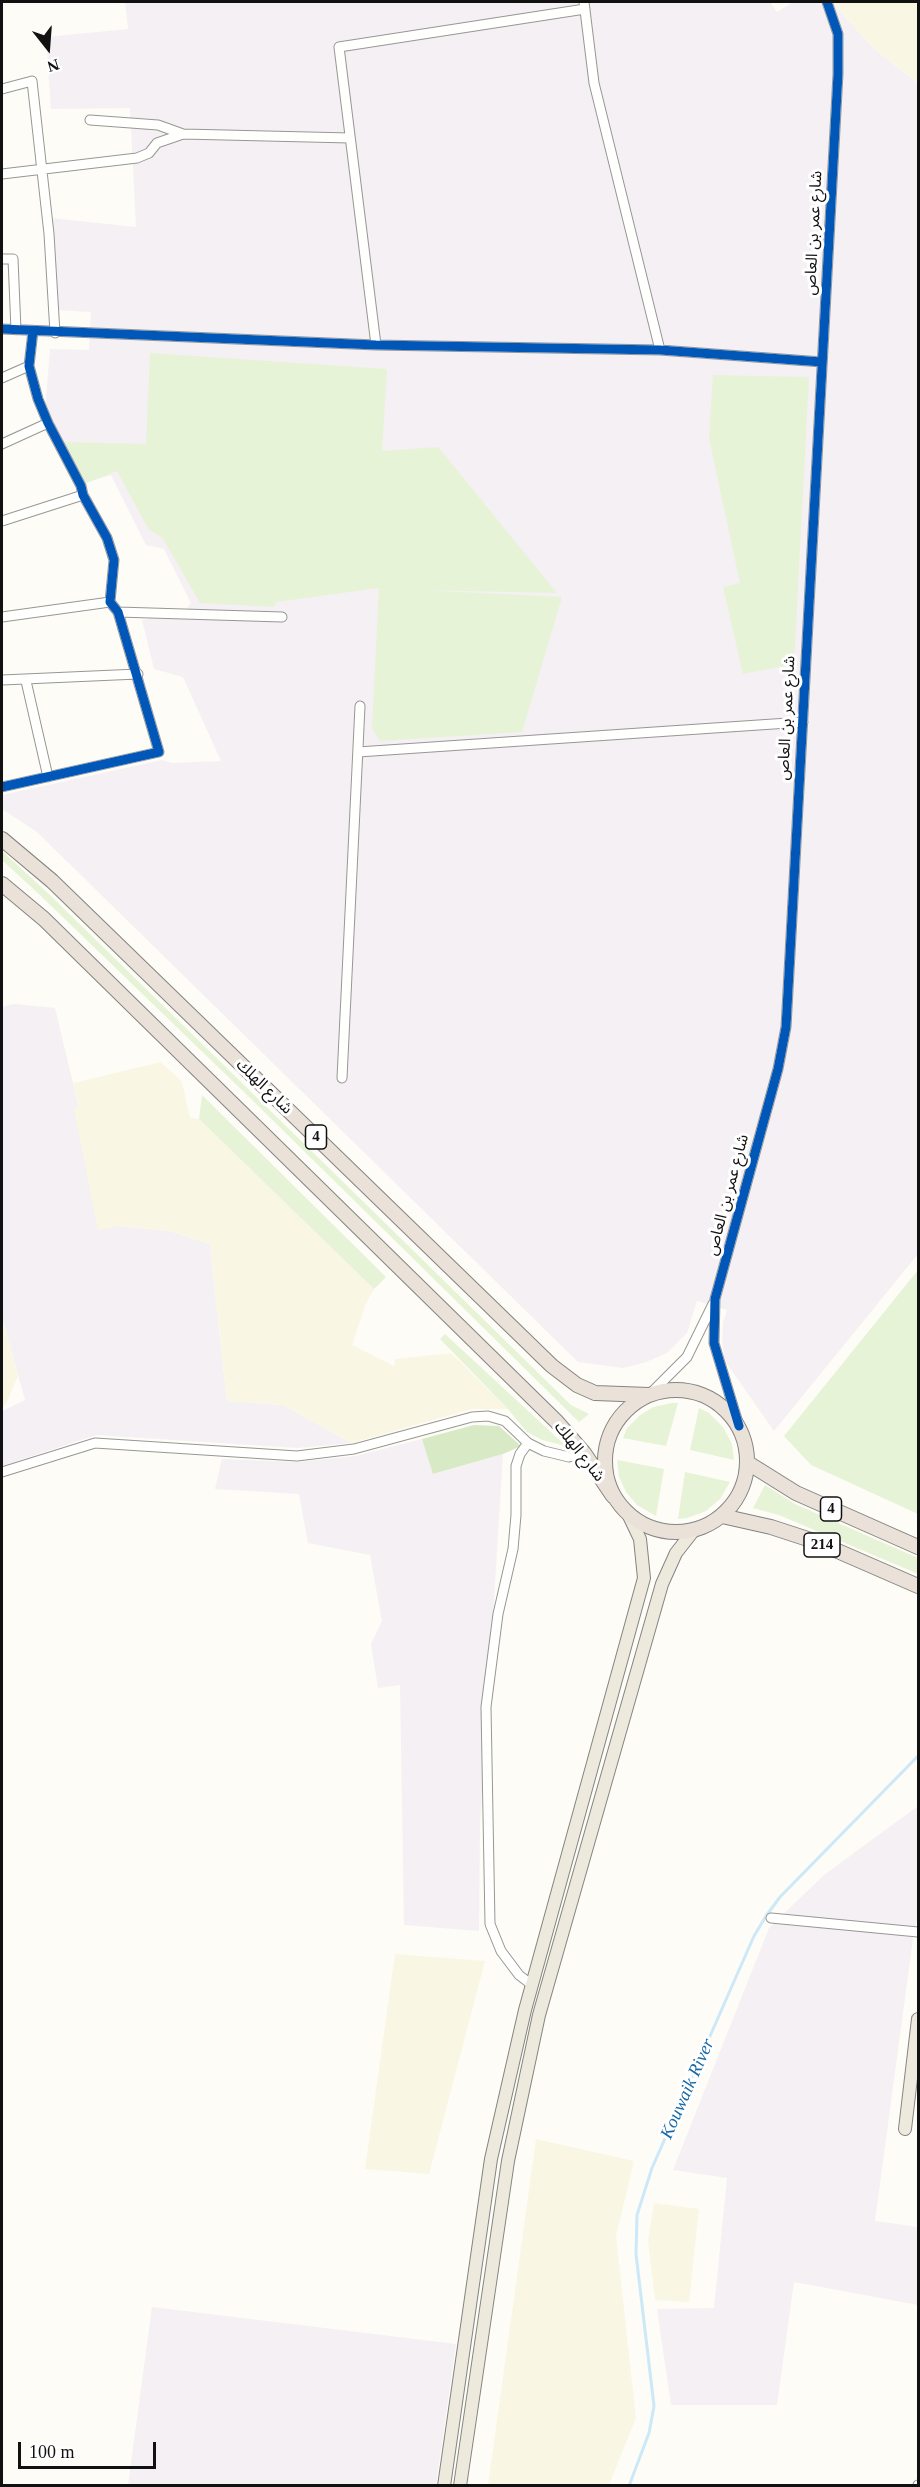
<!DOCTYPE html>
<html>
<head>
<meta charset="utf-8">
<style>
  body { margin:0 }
  #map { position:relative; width:920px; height:2487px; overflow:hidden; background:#fdfcf7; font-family:"Times New Roman",serif }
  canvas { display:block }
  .frame { position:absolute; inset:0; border:3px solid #111; pointer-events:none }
  .north { position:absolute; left:18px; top:18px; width:60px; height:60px; -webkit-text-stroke:4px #fff; paint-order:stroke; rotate:163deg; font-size:16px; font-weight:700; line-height:24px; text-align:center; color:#111 }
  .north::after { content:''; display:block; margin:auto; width:21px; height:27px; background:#111; clip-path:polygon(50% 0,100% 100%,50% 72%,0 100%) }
  .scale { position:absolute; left:18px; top:2442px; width:138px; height:27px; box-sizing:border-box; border:3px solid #111; border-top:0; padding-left:8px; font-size:18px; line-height:21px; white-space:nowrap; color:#111; -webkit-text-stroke:4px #fff; paint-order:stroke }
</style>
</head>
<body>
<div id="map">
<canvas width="920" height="2487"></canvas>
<div class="frame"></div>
<div class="north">N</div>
<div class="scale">100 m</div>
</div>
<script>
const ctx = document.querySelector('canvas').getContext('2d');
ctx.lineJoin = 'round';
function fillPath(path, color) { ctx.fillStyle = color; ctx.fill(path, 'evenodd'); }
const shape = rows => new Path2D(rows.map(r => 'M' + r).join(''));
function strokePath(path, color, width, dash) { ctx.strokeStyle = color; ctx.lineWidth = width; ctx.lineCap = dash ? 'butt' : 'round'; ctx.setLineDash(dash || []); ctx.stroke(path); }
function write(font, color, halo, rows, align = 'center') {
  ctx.font = font + ' "Times New Roman","Noto Sans Arabic",serif'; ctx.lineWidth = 6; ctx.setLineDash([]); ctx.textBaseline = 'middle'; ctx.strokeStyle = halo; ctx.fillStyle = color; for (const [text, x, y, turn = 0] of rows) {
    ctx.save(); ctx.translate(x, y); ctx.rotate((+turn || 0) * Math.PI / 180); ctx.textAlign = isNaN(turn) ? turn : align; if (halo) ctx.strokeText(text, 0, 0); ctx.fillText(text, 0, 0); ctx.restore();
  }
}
const industrial = shape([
  [125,2,770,2,777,12,793,2,832,2,873,48,918,83,918,1254,774,1431,725,1361,722,1342,723,1322,727,1310,697,1301,687,1333,667,1353,646,1362,623,1368,578,1362,37,832,2,809,2,795,162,760,172,763,221,761,183,677,154,669,142,620,183,613,191,603,164,549,146,545,111,475,86,483,45,411,50,349,89,350,91,312,54,310,51,218,136,227,130,108,51,109,46,37,128,29],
  [14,1004,55,1008,79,1108,74,1108,120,1226,170,1231,210,1244,227,1401,283,1405,352,1443,297,1448,96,1435,2,1466,2,1411,25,1400,2,1318,2,1007],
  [422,1439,434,1474,503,1454,480,1824,479,1931,404,1925,400,1685,378,1688,371,1644,382,1621,370,1555,308,1543,299,1494,215,1489,222,1459,297,1462,356,1456],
  [918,1806,918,1917,914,1931,875,2221,918,2227,918,2305,794,2282,777,2405,671,2405,657,2309,714,2308,727,2178,673,2170,769,1928,824,1875],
  [152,2307,456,2344,436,2485,128,2485]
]);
const farmland = shape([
  [832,2,918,2,918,83,873,48],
  [161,1062,182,1082,190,1118,199,1119,374,1289,365,1306,352,1345,394,1366,395,1359,451,1353,508,1409,472,1409,352,1443,283,1405,227,1401,210,1244,170,1231,120,1226,98,1230,74,1108,79,1107,73,1083],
  [2,1318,18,1376,6,1404,2,1407],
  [395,1954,485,1961,429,2174,365,2169],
  [536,2139,634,2161,616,2236,636,2418,609,2485,488,2485],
  [654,2203,699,2209,689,2302,655,2300,648,2241]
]);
const green = shape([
  [150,353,387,369,382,451,438,447,557,593,421,590,562,597,522,732,380,741,372,728,379,588,276,602,274,607,200,603,162,537,149,530,117,471,86,483,63,442,146,444],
  [713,375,809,377,794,664,743,674,723,587,740,583,709,438],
  [2,851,51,896,571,1405,589,1414,579,1422,245,1093,43,898,2,860],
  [202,1095,386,1277,374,1289,199,1119],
  [918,1270,918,1514,811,1465,784,1436],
  [445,1334,566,1446,542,1440,527,1432,508,1409,440,1339],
  [672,1403,678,1403,666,1446,623,1438,627,1428,639,1416,653,1407],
  [699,1408,709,1413,723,1427,732,1444,734,1460,690,1450],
  [617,1460,664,1469,656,1516,637,1505,626,1492,619,1477],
  [685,1472,730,1482,720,1499,706,1511,687,1518,678,1519],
  [765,1485,795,1504,918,1558,918,1574,779,1515,753,1508]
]);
const forest = shape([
  [474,1425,499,1426,521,1446,503,1454,433,1474,422,1439]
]);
const stream = shape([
  [629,2486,649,2433,654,2406,636,2254,637,2215,652,2168,754,1936,766,1916,780,1897,918,1756]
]);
const minor = shape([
  [584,2,594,83,660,350],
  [2,89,32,81,49,234,55,333],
  [90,120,158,125,183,134],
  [2,174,137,158,149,153,157,143,183,134,350,138],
  [2,259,13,259,16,330],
  [2,329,376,345,660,350,822,362],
  [376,345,339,47,585,9],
  [2,378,29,366],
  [2,444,48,423],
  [2,521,83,495],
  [118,612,282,617],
  [2,617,110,602],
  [2,680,138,674],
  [26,681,48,777],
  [358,752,803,722],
  [2,787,159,752,118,612,110,602,114,560,107,538,83,495,81,486,48,423,38,399,29,366,33,331],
  [342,1078,360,706],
  [649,1395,687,1357,713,1304],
  [739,1426,714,1343,715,1299,778,1069,786,1027,838,74,838,34,827,2],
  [528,1443,520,1454,516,1466,516,1515,513,1549,498,1614,486,1707,490,1924,501,1951,519,1975,532,1985],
  [2,1472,95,1443,297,1456,354,1449,472,1417,488,1416,505,1421,528,1443,544,1451,569,1457,584,1453],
  [771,1918,918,1932],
  [918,2486,918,2485]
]);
const major = shape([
  [905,2129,918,2019],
  [444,2486,491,2159,525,2010,644,1578,640,1539,629,1516],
  [460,2486,508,2161,539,2015,662,1584,676,1553,694,1530]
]);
const highway = shape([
  [2,839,52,881,552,1366,577,1385,595,1393,649,1395],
  [2,884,44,919,557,1422,584,1453,613,1496],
  '605 1461a71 71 0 1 1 142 0a71 71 0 1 1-142 0Z',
  [748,1463,796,1493,918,1547],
  [722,1516,771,1527,817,1542,918,1586]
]);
const cycleway = shape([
  [2,329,376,345,660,350,822,362],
  [2,787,159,752,118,612,110,602,114,560,107,538,83,495,81,486,48,423,38,399,29,366,33,331],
  [739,1426,714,1343,715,1299,778,1069,786,1027,838,74,838,34,827,2]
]);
const shields = [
  [316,1137,21],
  [831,1509,21],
  [822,1545,36]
];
const shieldNames = [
  ["4",316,1137],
  ["4",831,1509],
  ["214",822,1545]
];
const streetNames = [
  ["شارع عمر بن العاص",814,233,-87],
  ["شارع عمر بن العاص",787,718,-87],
  ["شارع الهلك",264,1087,44],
  ["شارع عمر بن العاص",728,1195,-75],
  ["شارع الهلك",579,1452,52]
];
const waterNames = [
  ["Kouwaik River",688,2089,-66]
];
fillPath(industrial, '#f5f0f3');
fillPath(farmland, '#f9f7e4');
fillPath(green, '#e7f3d7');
fillPath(forest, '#d8eac5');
strokePath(stream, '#cde8f7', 3);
strokePath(minor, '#979795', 11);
strokePath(major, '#858482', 14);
strokePath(highway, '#858482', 16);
strokePath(minor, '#fffffe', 9);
strokePath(major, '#ede9dc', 12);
strokePath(highway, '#eae1d8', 14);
strokePath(cycleway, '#0057b8', 9);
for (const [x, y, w] of shields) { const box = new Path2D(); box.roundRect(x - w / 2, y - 12, w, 24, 4.5); ctx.fillStyle = '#fff'; ctx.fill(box); strokePath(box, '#111', 1.5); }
write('bold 15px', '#111', null, shieldNames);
write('16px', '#111', '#fff', streetNames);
write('italic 18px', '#1768a6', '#fff', waterNames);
</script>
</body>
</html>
